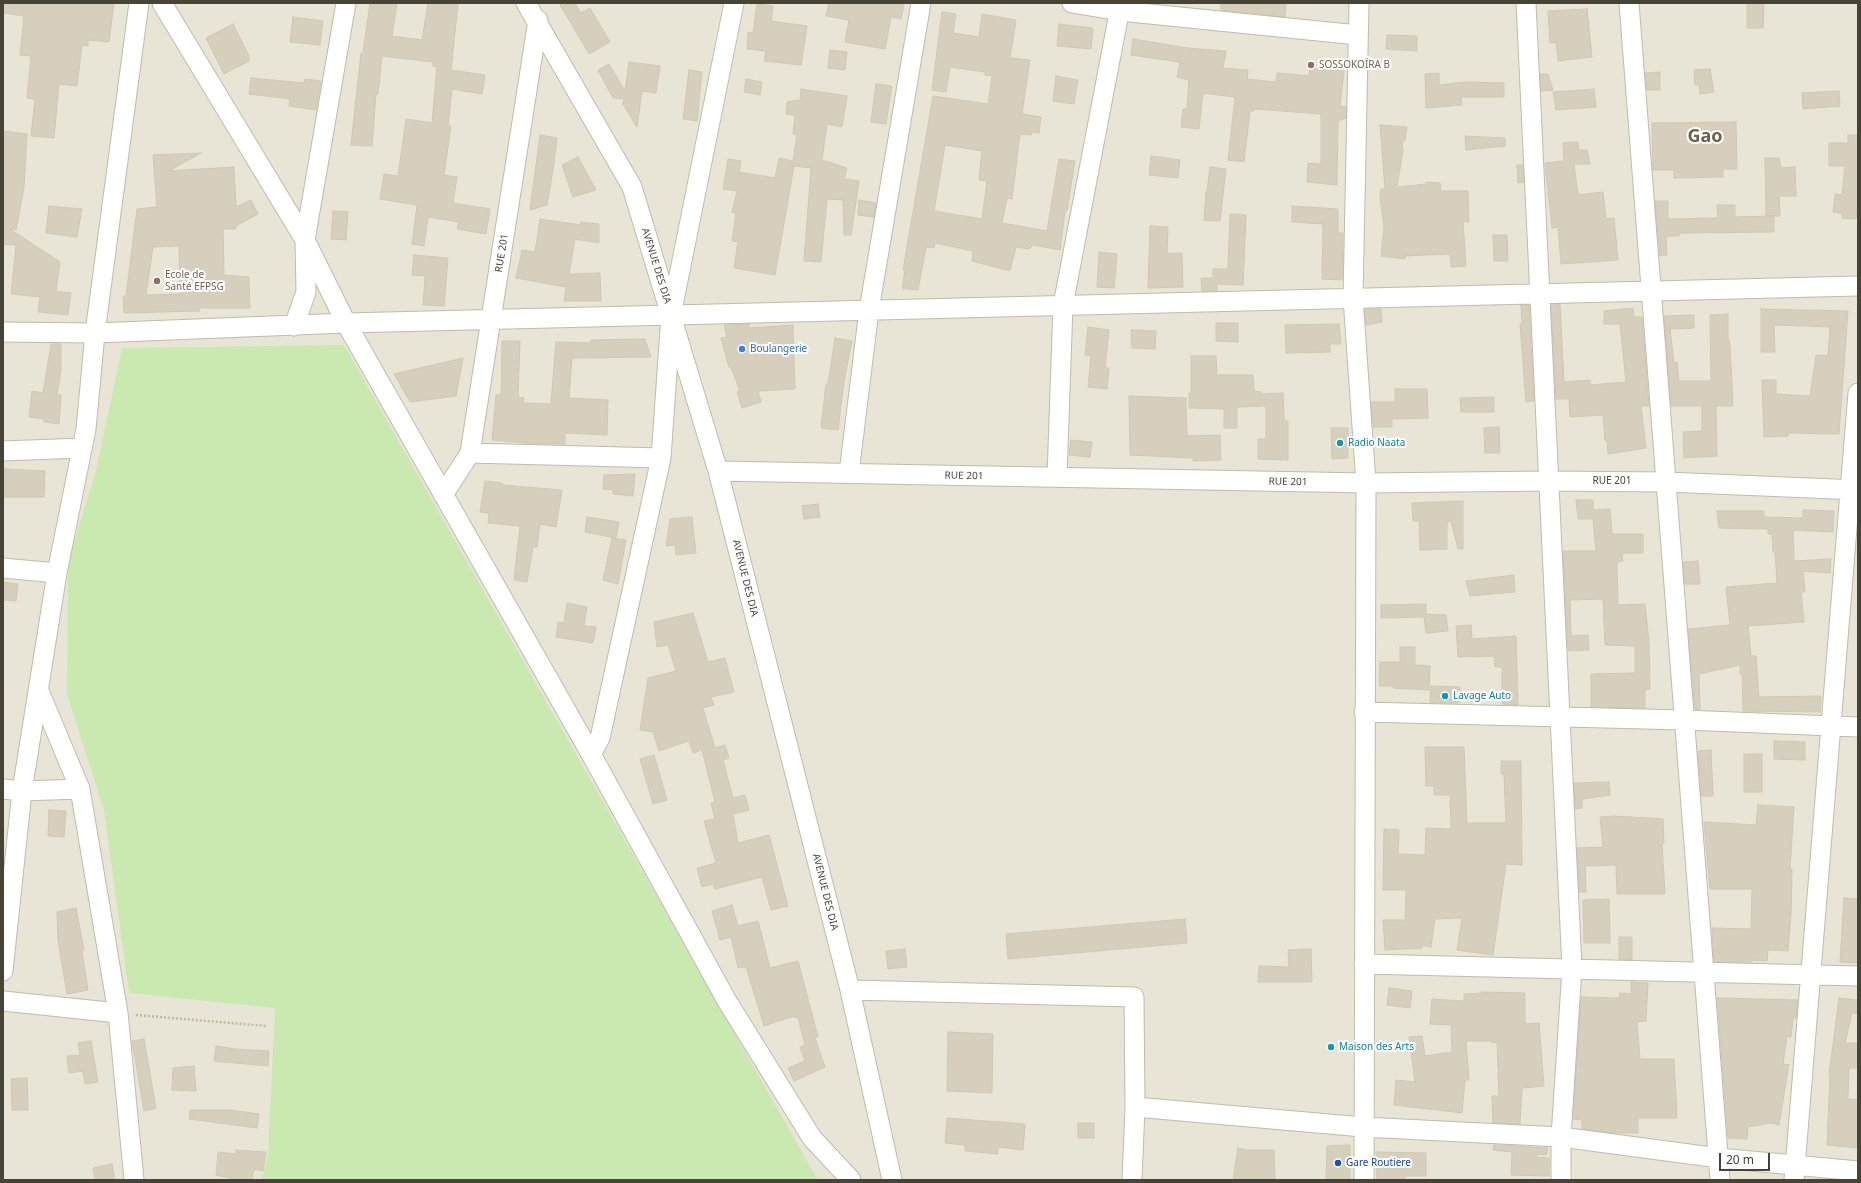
<!DOCTYPE html>
<html>
<head>
<meta charset="utf-8">
<style>
  body { margin:0 }
  #map { position:relative; width:1861px; height:1183px; overflow:hidden; background:#f4f2e9; font-family:"Noto Sans",sans-serif }
  canvas { display:block }
  .frame { position:absolute; inset:0; border:4px solid #484337; pointer-events:none }
  .scale { position:absolute; left:1719px; top:1153px; width:51px; height:18px; box-sizing:border-box; border:2px solid #484337; border-top:0; padding-left:5px; font-size:12px; line-height:14px; white-space:nowrap; color:#484337; -webkit-text-stroke:3px #fff; paint-order:stroke }
</style>
</head>
<body>
<div id="map">
<canvas width="1861" height="1183"></canvas>
<div class="frame"></div>
<div class="scale">20 m</div>
</div>
<script>
const ctx = document.querySelector('canvas').getContext('2d');
ctx.lineJoin = 'round';
function fillPath(path, color) { ctx.fillStyle = color; ctx.fill(path, 'evenodd'); }
const shape = rows => new Path2D(rows.map(r => 'M' + r).join(''));
function strokePath(path, color, width, dash) { ctx.strokeStyle = color; ctx.lineWidth = width; ctx.lineCap = dash ? 'butt' : 'round'; ctx.setLineDash(dash || []); ctx.stroke(path); }
function write(font, color, halo, rows, align = 'center') {
  ctx.font = font + ' "Noto Sans",sans-serif'; ctx.lineWidth = 4; ctx.setLineDash([]); ctx.textBaseline = 'middle'; ctx.strokeStyle = halo; ctx.fillStyle = color; for (const [text, x, y, turn = 0] of rows) {
    ctx.save(); ctx.translate(x, y); ctx.rotate((+turn || 0) * Math.PI / 180); ctx.textAlign = isNaN(turn) ? turn : align; if (halo) ctx.strokeText(text, 0, 0); ctx.fillText(text, 0, 0); ctx.restore();
  }
}
const residential = shape([
  [3,3,1858,3,1858,1180,3,1180]
]);
const green = shape([
  [344,345,774,1103,818,1180,262,1180,268,1152,275,1008,129,993,104,810,67,694,68,561,96,471,122,348]
]);
const building = shape([
  [3,3,114,3,109,42,88,40,88,46,82,45,77,86,59,84,54,138,31,136,35,99,27,98,31,56,20,55,24,16,3,13,3,3],
  [370,3,397,3,392,36,422,40,428,3,458,4,451,70,485,75,482,94,452,89,448,126,451,126,444,175,457,177,453,203,490,209,486,234,457,229,459,222,428,217,424,246,412,244,417,205,380,199,384,174,398,176,406,119,432,123,437,67,433,66,433,62,382,56,378,94,376,94,372,146,351,145,361,53,363,53,370,3],
  [559,3,576,5,581,13,590,8,610,42,589,54,559,3],
  [829,3,893,3,904,5,901,19,891,17,885,49,845,42,849,20,826,16,829,3],
  [1221,3,1286,3,1285,17,1221,10,1221,3],
  [1747,3,1764,3,1763,28,1747,28,1747,3],
  [757,4,773,6,771,21,807,26,801,65,764,61,766,51,747,49,748,32,753,33,757,4],
  [1587,9,1592,57,1558,61,1556,42,1550,43,1548,11,1587,9],
  [942,12,956,14,953,33,979,37,982,14,1016,20,1010,58,1030,60,1022,114,1041,117,1039,133,1032,132,1031,135,1020,134,1012,199,1007,198,1002,223,1047,231,1059,159,1075,161,1067,211,1065,211,1060,250,1033,245,1029,249,1016,247,1010,271,972,261,973,251,935,243,934,248,926,247,918,290,902,288,905,270,903,270,933,96,988,104,992,76,985,75,985,72,950,67,946,92,932,90,942,12],
  [945,145,982,151,979,180,987,181,982,219,934,211,945,145],
  [293,17,323,21,320,45,290,42,293,17],
  [233,24,249,56,249,61,224,74,206,38,233,24],
  [1059,24,1093,28,1091,49,1057,46,1059,24],
  [1387,35,1417,36,1417,51,1386,49,1387,35],
  [1133,39,1188,48,1226,51,1223,68,1248,70,1247,79,1276,82,1277,73,1309,76,1310,68,1344,71,1340,107,1346,106,1346,118,1338,121,1337,185,1307,182,1308,163,1321,164,1321,114,1254,109,1254,111,1250,111,1244,162,1228,160,1235,97,1203,93,1199,129,1181,127,1183,109,1187,109,1189,80,1177,77,1180,62,1131,55,1133,39],
  [830,50,847,52,845,70,828,68,830,50],
  [629,62,660,66,656,93,642,91,637,127,623,104,624,99,613,98,598,70,609,64,625,91,629,62],
  [1710,69,1714,92,1700,94,1699,85,1695,85,1694,70,1710,69],
  [689,70,702,72,697,121,683,119,689,70],
  [1660,72,1660,90,1647,90,1645,73,1660,72],
  [1439,73,1439,85,1466,82,1504,83,1504,97,1461,97,1462,105,1426,108,1425,74,1439,73],
  [1540,74,1548,74,1553,90,1541,91,1540,74],
  [1056,76,1078,80,1074,104,1053,101,1056,76],
  [251,78,304,83,305,79,321,81,316,110,289,106,290,99,249,94,251,78],
  [746,79,762,82,760,95,744,92,746,79],
  [876,84,892,86,886,124,871,122,876,84],
  [801,89,847,96,842,127,827,124,822,160,847,168,844,179,859,181,851,235,844,235,843,200,827,199,821,262,804,261,811,168,794,166,775,275,734,268,738,242,732,241,736,213,732,212,737,191,723,189,728,159,741,161,739,172,775,178,779,158,793,161,797,135,793,134,795,115,786,114,787,102,800,100,801,89],
  [1594,89,1596,107,1556,110,1553,92,1594,89],
  [1839,91,1840,106,1803,109,1802,93,1839,91],
  [1736,122,1737,169,1723,169,1723,177,1674,178,1674,170,1653,170,1652,123,1736,122],
  [1380,125,1407,127,1405,141,1402,141,1403,151,1397,187,1426,184,1426,182,1440,183,1441,191,1468,191,1469,222,1463,222,1466,266,1451,267,1450,254,1405,256,1405,259,1381,256,1384,227,1380,197,1381,189,1385,189,1380,125],
  [3,131,27,134,24,187,16,230,10,229,60,262,56,291,71,293,68,315,38,312,40,297,11,294,16,245,3,244,3,131],
  [540,135,557,138,553,170,547,205,530,210,540,135],
  [1848,135,1858,135,1858,204,1856,219,1842,218,1842,213,1833,212,1835,194,1842,195,1845,166,1829,166,1829,143,1848,143,1848,135],
  [1465,136,1505,138,1505,146,1466,150,1465,136],
  [1578,142,1579,150,1587,150,1590,164,1574,164,1578,195,1603,192,1606,219,1614,218,1618,260,1561,264,1558,227,1552,228,1545,163,1564,161,1563,143,1578,142],
  [201,153,169,171,234,167,236,207,251,200,258,214,236,226,236,229,223,229,224,275,249,277,250,308,199,308,200,311,124,313,123,296,126,296,137,209,157,207,153,155,201,153],
  [179,246,180,294,146,295,153,247,179,246],
  [1151,156,1180,160,1178,178,1149,175,1151,156],
  [578,157,596,190,573,197,562,165,578,157],
  [1765,158,1779,158,1781,168,1795,167,1796,196,1779,196,1780,216,1766,216,1765,158],
  [1517,165,1523,165,1524,182,1518,183,1517,165],
  [1210,167,1226,169,1220,221,1204,220,1206,191,1207,191,1210,167],
  [859,200,876,203,874,217,858,215,859,200],
  [1655,201,1668,201,1668,219,1718,218,1717,205,1735,205,1735,217,1774,216,1774,232,1679,233,1679,236,1666,236,1667,255,1660,256,1655,201],
  [49,206,82,209,77,237,46,233,49,206],
  [1292,206,1338,209,1338,233,1343,233,1342,280,1322,279,1323,224,1292,222,1292,206],
  [333,211,348,212,346,240,331,239,333,211],
  [1230,214,1246,215,1243,285,1217,284,1217,291,1202,291,1201,278,1213,278,1213,269,1228,269,1230,214],
  [540,219,581,225,580,222,599,224,599,243,575,239,569,274,600,273,601,301,564,301,566,287,516,278,522,250,535,252,540,219],
  [1150,226,1168,227,1167,254,1182,253,1183,287,1148,288,1150,226],
  [1493,235,1507,235,1508,261,1494,261,1493,235],
  [1099,252,1117,254,1114,288,1097,287,1099,252],
  [414,255,448,258,444,306,423,305,425,276,412,275,414,255],
  [1560,304,1564,382,1590,380,1590,385,1626,382,1620,324,1604,324,1604,311,1633,308,1634,317,1642,317,1649,406,1641,406,1646,448,1608,454,1607,440,1605,441,1603,415,1570,417,1569,399,1556,399,1551,305,1560,304],
  [1521,305,1529,305,1534,401,1526,402,1520,324,1522,323,1521,305],
  [1365,309,1381,309,1382,322,1366,325,1365,309],
  [1761,309,1848,311,1839,434,1788,433,1788,436,1764,437,1762,380,1776,380,1776,394,1810,396,1816,355,1828,356,1830,327,1774,325,1775,352,1761,352,1761,309],
  [1728,314,1728,337,1730,344,1733,406,1716,406,1717,456,1684,458,1683,432,1702,431,1702,406,1671,406,1664,316,1694,315,1694,328,1670,329,1674,363,1677,362,1679,381,1711,381,1710,315,1728,314],
  [1216,323,1238,323,1238,342,1216,341,1216,323],
  [749,324,749,328,793,325,795,389,758,391,761,402,742,408,737,392,740,391,731,367,729,367,721,338,727,337,724,325,749,324],
  [1339,324,1341,344,1330,344,1330,352,1286,353,1285,325,1339,324],
  [1088,327,1109,330,1105,368,1109,368,1107,389,1088,387,1091,356,1085,355,1088,327],
  [1131,330,1156,331,1155,349,1132,348,1131,330],
  [835,338,852,341,844,381,838,430,821,428,826,384,828,384,835,338],
  [645,339,651,357,572,358,569,398,608,400,607,435,565,433,565,444,525,443,492,440,496,395,501,395,502,341,520,341,518,397,524,398,523,403,551,404,556,342,591,343,591,340,645,339],
  [51,344,61,344,61,369,57,395,61,395,59,424,44,422,44,419,29,417,32,391,43,393,51,344],
  [1191,356,1216,356,1217,375,1253,375,1254,391,1261,392,1261,394,1283,393,1284,421,1288,421,1288,460,1258,459,1258,439,1266,439,1266,406,1237,407,1237,428,1224,428,1224,409,1189,408,1189,393,1191,393,1191,356],
  [463,358,456,396,410,402,394,374,463,358],
  [1395,389,1427,389,1428,418,1392,419,1392,427,1373,427,1371,402,1395,402,1395,389],
  [1129,396,1186,398,1187,436,1220,435,1221,460,1193,461,1193,458,1130,455,1129,396],
  [1494,397,1494,412,1461,412,1460,398,1494,397],
  [1499,427,1500,453,1485,453,1484,428,1499,427],
  [1331,428,1348,428,1348,458,1332,459,1331,428],
  [1071,440,1092,442,1090,457,1069,455,1071,440],
  [3,469,45,471,44,497,3,497,3,469],
  [635,474,633,496,613,494,613,490,603,489,604,475,635,474],
  [485,481,502,483,502,485,562,490,556,527,540,524,537,547,533,547,527,582,514,580,520,526,488,523,489,513,480,512,485,481],
  [1576,500,1593,500,1593,510,1610,509,1612,534,1643,534,1643,553,1622,553,1623,561,1617,562,1618,605,1645,604,1649,642,1650,689,1645,690,1645,708,1591,707,1591,674,1635,673,1635,646,1605,645,1603,599,1570,600,1571,636,1588,635,1589,650,1568,651,1563,551,1596,551,1593,519,1578,519,1576,500],
  [1463,501,1463,549,1458,549,1451,521,1447,522,1447,549,1420,550,1419,521,1413,521,1412,503,1463,501],
  [818,504,820,517,804,519,802,506,818,504],
  [1803,510,1834,511,1833,532,1793,530,1794,561,1831,559,1830,573,1803,571,1805,592,1801,592,1804,622,1748,626,1751,656,1756,656,1759,697,1821,696,1820,712,1743,711,1742,674,1740,674,1740,665,1699,674,1700,710,1695,709,1688,629,1730,625,1726,587,1777,583,1775,552,1773,552,1772,534,1768,534,1768,529,1719,528,1717,511,1764,511,1764,517,1803,518,1803,510],
  [587,517,619,522,616,538,585,532,587,517],
  [692,517,696,553,676,555,675,545,666,546,670,519,692,517],
  [612,538,626,540,618,584,603,580,612,538],
  [1698,561,1700,584,1685,584,1683,562,1698,561],
  [1514,575,1515,592,1470,596,1466,581,1514,575],
  [3,582,18,584,16,601,3,600,3,582],
  [567,603,587,607,584,626,596,627,593,643,556,637,558,622,564,623,567,603],
  [1426,604,1426,614,1446,615,1448,631,1426,633,1424,617,1381,618,1381,605,1426,604],
  [693,613,708,662,725,658,734,692,711,697,714,705,703,708,715,748,725,745,729,758,723,760,733,798,745,795,749,810,733,814,738,843,769,835,788,906,771,910,762,877,715,889,713,884,702,887,697,868,716,863,704,821,715,819,711,803,715,802,702,750,693,753,689,741,659,751,653,732,640,730,648,678,676,671,668,645,657,647,654,622,693,613],
  [1471,625,1472,639,1516,636,1518,705,1502,704,1502,667,1495,667,1494,656,1458,657,1456,626,1471,625],
  [1400,647,1415,647,1415,665,1430,666,1429,690,1393,688,1394,686,1379,686,1380,662,1400,662,1400,647],
  [1431,686,1460,687,1459,703,1430,703,1431,686],
  [1774,741,1805,742,1805,760,1774,759,1774,741],
  [1425,747,1464,747,1467,823,1506,823,1504,774,1501,774,1501,761,1521,761,1522,865,1506,864,1493,955,1457,950,1462,918,1435,919,1431,947,1422,945,1422,948,1385,950,1383,920,1405,920,1406,890,1383,890,1384,829,1399,830,1398,854,1425,855,1426,828,1451,829,1450,795,1434,795,1434,786,1426,786,1425,747],
  [1711,750,1713,796,1701,796,1698,751,1711,750],
  [1744,754,1762,754,1762,792,1744,792,1744,754],
  [654,755,667,800,653,804,640,759,654,755],
  [1609,782,1610,795,1582,799,1582,808,1575,809,1574,783,1609,782],
  [1758,805,1794,807,1790,869,1792,869,1791,915,1788,951,1768,950,1767,961,1752,960,1752,962,1714,962,1712,928,1751,929,1752,889,1710,889,1704,822,1756,825,1758,805],
  [49,810,66,811,64,837,48,836,49,810],
  [1614,816,1663,819,1664,843,1662,843,1665,894,1617,894,1616,865,1585,866,1586,892,1579,892,1577,848,1603,847,1600,817,1614,816],
  [1844,898,1858,899,1858,963,1840,962,1844,898],
  [1609,899,1610,943,1584,943,1583,900,1609,899],
  [732,905,738,926,758,921,770,968,798,961,818,1037,815,1038,825,1067,794,1081,788,1068,805,1061,800,1047,805,1045,798,1017,795,1018,794,1016,764,1026,746,967,738,968,731,937,720,940,712,911,732,905],
  [76,908,84,950,82,951,88,990,67,994,58,940,57,912,76,908],
  [1185,919,1187,943,1008,959,1006,934,1185,919],
  [1619,937,1632,937,1632,960,1619,959,1619,937],
  [905,949,907,967,888,969,886,951,905,949],
  [1311,949,1312,982,1258,982,1259,966,1289,967,1288,950,1311,949],
  [1631,982,1648,983,1646,1021,1637,1022,1640,1059,1674,1059,1677,1118,1638,1118,1638,1133,1615,1133,1582,1129,1582,1120,1573,1119,1581,997,1619,998,1620,993,1631,994,1631,982],
  [1389,988,1412,991,1410,1008,1387,1005,1389,988],
  [1482,992,1525,993,1525,1024,1539,1023,1544,1086,1522,1088,1520,1124,1493,1123,1492,1096,1499,1096,1497,1042,1492,1043,1492,1041,1466,1041,1469,1080,1465,1080,1462,1113,1394,1105,1396,1080,1415,1082,1409,1037,1422,1036,1425,1056,1452,1052,1451,1025,1430,1024,1432,999,1464,1001,1464,994,1482,993,1482,992],
  [1717,998,1798,1000,1796,1018,1793,1018,1791,1037,1787,1036,1783,1065,1789,1064,1779,1125,1771,1123,1748,1127,1747,1139,1728,1138,1717,998],
  [1839,998,1858,1000,1858,1014,1852,1013,1845,1043,1858,1043,1858,1068,1849,1068,1848,1099,1858,1100,1858,1148,1827,1145,1830,1076,1829,1075,1839,998],
  [948,1032,993,1034,992,1093,947,1091,948,1032],
  [144,1039,156,1108,144,1111,132,1041,144,1039],
  [91,1041,98,1082,85,1084,83,1071,69,1073,67,1056,80,1055,78,1043,91,1041],
  [216,1046,235,1049,269,1051,268,1066,214,1061,216,1046],
  [194,1066,196,1091,172,1090,173,1068,194,1066],
  [27,1078,28,1110,12,1110,11,1079,27,1078],
  [190,1110,230,1110,259,1114,257,1128,189,1119,190,1110],
  [947,1118,1025,1124,1023,1150,998,1147,998,1154,965,1151,965,1145,945,1143,947,1118],
  [1078,1123,1094,1123,1094,1138,1078,1138,1078,1123],
  [1350,1145,1350,1180,1326,1180,1327,1146,1350,1145],
  [1494,1145,1548,1148,1546,1155,1537,1154,1536,1157,1549,1158,1549,1176,1511,1175,1512,1152,1493,1150,1494,1145],
  [1238,1148,1247,1150,1274,1150,1275,1180,1233,1180,1238,1148],
  [236,1150,266,1152,263,1171,254,1169,252,1180,239,1180,216,1175,218,1152,236,1154,236,1150],
  [1376,1152,1426,1153,1426,1176,1405,1176,1405,1180,1377,1180,1376,1152],
  [112,1164,115,1180,95,1180,93,1168,112,1164]
]);
const path = shape([
  [136,1015,267,1026]
]);
const minor = shape([
  [162,3,305,240,346,323,591,754,727,1001,812,1138,851,1180],
  [526,3,632,187,718,471,850,990,892,1180],
  [1072,3,1120,11,1358,35],
  [1359,3,1353,298,1366,483,1364,1180],
  [1526,3,1572,968,1561,1137,1561,1180],
  [1629,3,1720,1180],
  [294,326,306,292,305,240,346,3],
  [3,332,95,333,346,323,1858,286],
  [3,451,82,448],
  [470,453,661,458],
  [718,471,1366,483,1548,481,1666,482,1858,490],
  [849,473,869,310,921,3],
  [1057,477,1063,305,1121,3],
  [443,495,470,453,538,20],
  [3,568,57,573],
  [39,691,80,789,118,1013,134,1180],
  [1364,712,1685,720,1858,727],
  [591,754,600,738,661,458,671,315,734,3],
  [3,789,22,791,80,789],
  [1364,964,1858,976],
  [3,971,22,791,57,573,86,429,95,333,139,3],
  [850,990,1134,997,1135,1107,1132,1180],
  [3,1001,118,1013],
  [1135,1107,1363,1127,1561,1137,1719,1158,1858,1171],
  [1794,1180,1858,393]
]);
const markers = [
  [1311,65,4,"#8d6e63"],
  [157,281,4,"#8d6e63"],
  [742,349,4,"#3f7fe0"],
  [1340,443,4,"#0f9aa8"],
  [1445,696,4,"#0f9aa8"],
  [1331,1047,4,"#0f9aa8"],
  [1338,1163,4,"#1a4fb4"]
];
const educationNames = [
  ["SOSSOKOÏRA B",1319,65],
  ["Ecole de",165,275],
  ["Santé EFPSG",165,287]
];
const streetNames = [
  ["RUE 201",502,253,-81],
  ["AVENUE DES DIA",656,266,73],
  ["RUE 201",964,476,1],
  ["RUE 201",1612,481],
  ["RUE 201",1288,482,1],
  ["AVENUE DES DIA",745,578,76],
  ["AVENUE DES DIA",825,892,76]
];
const shopNames = [
  ["Boulangerie",750,349]
];
const cultureNames = [
  ["Radio Naata",1348,443],
  ["Lavage Auto",1453,696],
  ["Maison des Arts",1339,1047]
];
const transitNames = [
  ["Gare Routiere",1346,1163]
];
const townNames = [
  ["Gao",1705,137]
];
fillPath(residential, '#e8e5d7');
fillPath(green, '#c9e9b1');
fillPath(building, '#d6cfbe');
strokePath(building, '#d1c8b1', 1);
strokePath(minor, '#c0bbab', 21);
strokePath(path, '#c2b99c', 2.5, [2, 2]);
strokePath(minor, '#fff', 19);
for (const [x, y, r, color] of markers) { const dot = new Path2D(); dot.arc(x, y, r, 0, 2 * Math.PI); ctx.fillStyle = color; ctx.fill(dot); strokePath(dot, '#fff', 1.5); }
write('10px', '#785e54', '#fff', educationNames, 'left');
write('10px', '#484337', '#fff', streetNames);
write('10px', '#366cbe', '#fff', shopNames, 'left');
write('10px', '#0d838f', '#fff', cultureNames, 'left');
write('10px', '#164399', '#fff', transitNames, 'left');
write('bold 18px', '#6b634e', '#fff', townNames);
</script>
</body>
</html>
